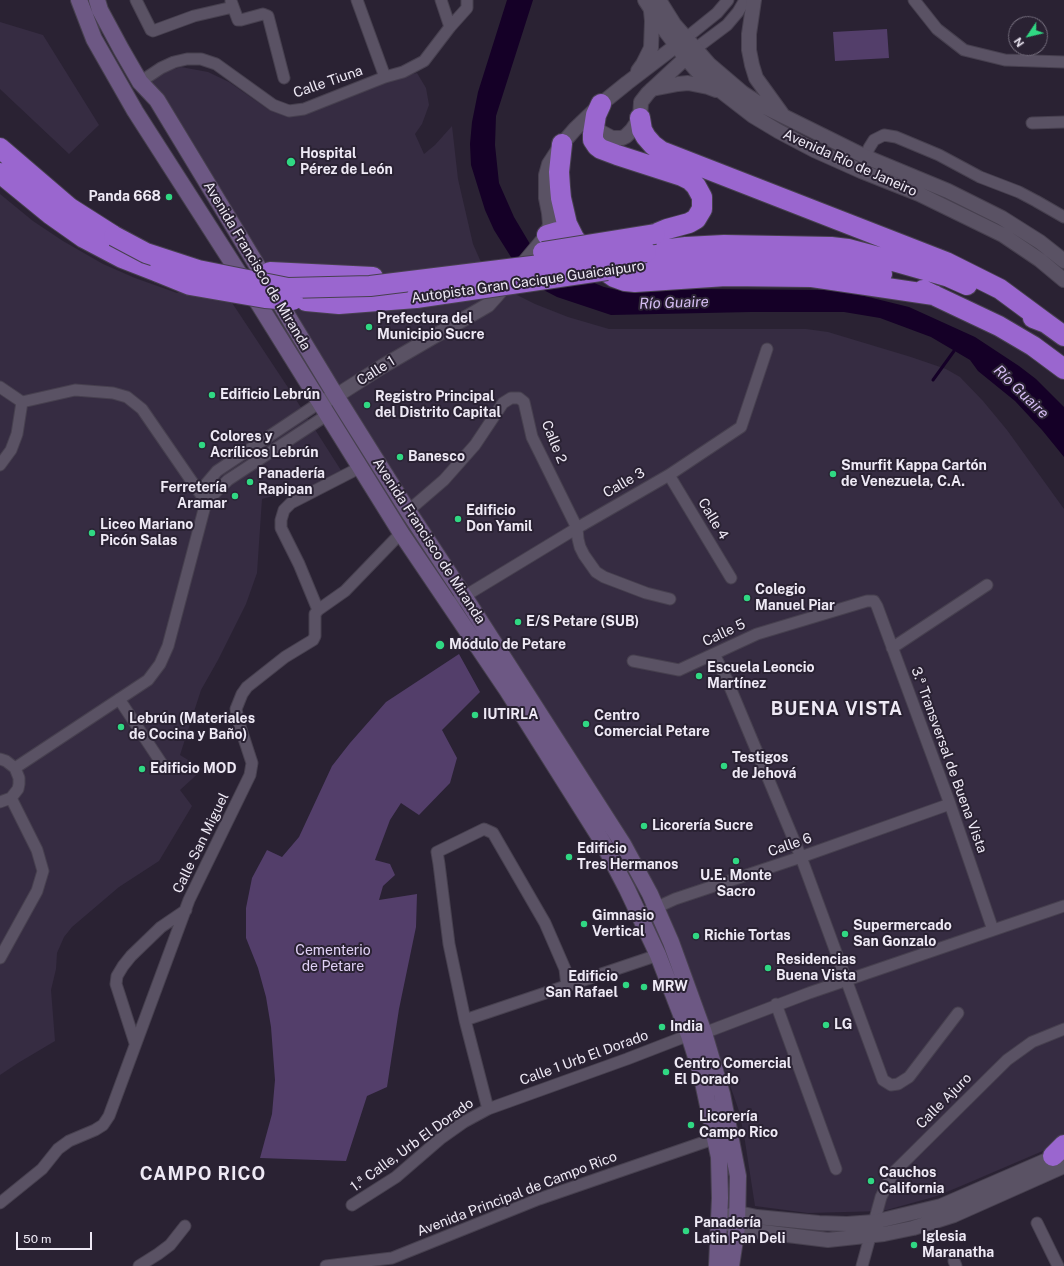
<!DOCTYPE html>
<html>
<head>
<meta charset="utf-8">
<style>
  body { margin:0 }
  #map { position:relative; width:1064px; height:1266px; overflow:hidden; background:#2a2233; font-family:"Public Sans",sans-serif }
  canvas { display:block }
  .north { position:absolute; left:1008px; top:16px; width:40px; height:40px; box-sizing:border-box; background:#2a2233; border:1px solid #787281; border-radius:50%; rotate:235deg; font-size:11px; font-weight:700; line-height:16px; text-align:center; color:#eee9f5 }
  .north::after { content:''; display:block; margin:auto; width:14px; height:18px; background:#30d883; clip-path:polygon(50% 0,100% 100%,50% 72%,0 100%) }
  .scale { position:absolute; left:16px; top:1232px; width:76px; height:18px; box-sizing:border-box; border:2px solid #eee9f5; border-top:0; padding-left:5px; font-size:12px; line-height:14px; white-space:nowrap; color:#eee9f5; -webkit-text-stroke:3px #2a2233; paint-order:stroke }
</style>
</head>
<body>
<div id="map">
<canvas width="1064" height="1266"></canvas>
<div class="north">N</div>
<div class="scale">50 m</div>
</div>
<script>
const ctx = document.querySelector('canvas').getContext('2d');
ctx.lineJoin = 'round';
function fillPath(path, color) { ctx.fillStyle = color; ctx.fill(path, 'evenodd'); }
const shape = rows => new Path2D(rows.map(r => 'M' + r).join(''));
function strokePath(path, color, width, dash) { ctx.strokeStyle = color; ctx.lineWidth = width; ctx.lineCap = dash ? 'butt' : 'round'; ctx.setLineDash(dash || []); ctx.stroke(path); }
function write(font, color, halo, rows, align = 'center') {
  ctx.font = font + ' "Public Sans",sans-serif'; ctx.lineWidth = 4; ctx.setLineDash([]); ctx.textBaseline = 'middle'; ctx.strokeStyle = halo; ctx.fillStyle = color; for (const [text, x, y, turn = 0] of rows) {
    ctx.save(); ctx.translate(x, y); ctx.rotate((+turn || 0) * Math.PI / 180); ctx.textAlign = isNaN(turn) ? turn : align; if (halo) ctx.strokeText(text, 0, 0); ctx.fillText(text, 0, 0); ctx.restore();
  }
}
const built = shape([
  [0,22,43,35,99,125,69,154,0,89],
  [181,67,208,72,229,82,269,110,280,113,391,79,417,73,426,88,429,105,422,124,415,134,424,154,435,145,452,126,458,179,473,244,480,260,489,272,511,292,535,304,568,317,609,329,806,329,828,332,911,357,946,369,960,377,983,401,1007,430,1064,509,1064,1137,1052,1147,961,1186,937,1196,883,1211,808,1213,755,1206,744,1135,739,1111,703,1008,683,958,428,532,147,83,164,72],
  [0,194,33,221,63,241,103,264,135,278,177,293,211,271,293,395,344,475,330,481,262,499,257,573,246,604,218,660,201,690,180,755,203,769,180,790,192,806,159,861,119,887,72,927,64,937,57,953,56,969,51,990,55,1041,18,1063,0,1075]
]);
const green = shape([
  [887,29,889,58,835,61,833,32],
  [459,654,480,692,442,730,457,758,450,783,419,815,401,803,390,820,375,860,390,864,395,875,383,886,379,900,417,894,416,927,399,1009,387,1087,367,1096,346,1161,260,1158,272,1114,275,1080,271,1027,266,997,258,968,246,938,246,908,252,878,267,850,282,857,299,837,332,766,350,743,386,702]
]);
const water = shape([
  [507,0,533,0,496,116,495,145,499,183,514,217,530,244,557,268,604,287,626,292,697,289,826,290,848,292,909,307,975,337,1019,366,1036,379,1064,407,1064,457,1042,430,1015,401,978,371,970,360,931,337,880,318,844,312,751,312,611,315,557,297,534,285,516,265,494,230,485,210,471,165,470,144,472,122,478,92]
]);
const stream = shape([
  [933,380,954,351]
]);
const minor = shape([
  [136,0,151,30,153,31,194,16,233,7],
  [357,0,385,77],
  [441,0,450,27],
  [914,0,937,29,964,50,1005,60,1064,62],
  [231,1,238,20,241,20,263,14,268,16,284,78],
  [686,38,717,13,728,0],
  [695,49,727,25,738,12,745,0],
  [140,82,161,68,174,62,187,59,201,59,216,64,273,105,289,111,304,109,385,77,403,72,424,61,450,27,467,8,467,0],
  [1032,123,1064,122],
  [866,157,869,148,874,140,884,135,896,137,939,155,980,177,1019,192,1036,201,1064,217],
  [0,387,22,402,75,390,113,393,127,397,142,409,206,502],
  [0,465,11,450,17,434,22,402],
  [669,475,731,578],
  [206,502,228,480,327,415],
  [408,511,444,480,475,445,503,403,511,398,519,398,524,402,532,437,577,528,578,539,580,547,584,555,596,572,604,577,646,593,670,599],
  [450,605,577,528,669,475,741,427,767,349],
  [318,610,299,564,281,528,281,520,284,510,291,503,359,468],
  [892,648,987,585],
  [714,654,727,680,801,857,883,1080,891,1085,898,1084,909,1077,958,1013],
  [633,661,679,670,757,634,867,601,874,601,877,606,950,804,993,930],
  [119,699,164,767],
  [0,759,6,761,15,768,19,778,19,784,18,789,11,798,0,802],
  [15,768,148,680,160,664,168,646,206,502,206,484,217,471,319,403],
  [640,915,675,899,801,857,950,804],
  [0,958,37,891,43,871,37,850,11,798],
  [776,1004,836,1169],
  [465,1020,658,955],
  [704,1033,809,993,1064,906],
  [135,1043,116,984,117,976,123,966,131,956,161,927,186,910],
  [488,1109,465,1020,449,944,439,864,437,852,484,829,493,833,545,923,565,969,567,986],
  [0,1203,42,1169,58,1149,69,1141,95,1130,103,1125,109,1116,189,900,250,775,252,763,238,720,236,709,242,694,247,687,285,657,313,640,315,636,315,614,318,610,345,591,401,533],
  [352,1205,396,1177,440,1139,464,1122,488,1109,627,1059,689,1035],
  [1037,1223,1058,1266],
  [954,1261,956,1266],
  [139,1266,158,1254,170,1245,185,1226],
  [326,1266,392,1258,539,1199,716,1138],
  [862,1266,881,1197,893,1173,1007,1060,1032,1042,1064,1029]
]);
const tertiary = shape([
  [645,0,666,32,685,57,697,71,722,92,753,116,778,131,814,150,861,171,919,194,1003,235,1040,260,1064,280],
  [659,0,674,24,709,64,743,93,763,106,866,157,948,191,1002,218,1040,242,1064,261],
  [754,0,749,34,749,50,752,65,756,78,782,114],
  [638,71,643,64,651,48,652,21,651,11],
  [652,89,678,84,688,83,708,87,716,90],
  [588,126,595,126,599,131,612,138,622,138,626,136,632,130,640,118,641,102,648,93,692,52],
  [319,403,336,396,383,366,488,305,497,295,547,235,550,224,549,213,546,198,546,175,549,164,562,144,575,129,601,104,627,83,686,38],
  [728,1216,738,1213,757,1217,819,1223,847,1224,874,1222,941,1206,1061,1154],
  [718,1220,737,1227,755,1231,828,1240,884,1234,913,1228,954,1215,1064,1166]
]);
const secondary = shape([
  [79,0,94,39,135,111,260,306,401,533,507,690,602,841,627,889,658,955,689,1035,701,1073,719,1157,720,1198,717,1266],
  [97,0,100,10,121,49,140,82,157,100,336,396,408,511,464,596,623,844,650,894,671,942,704,1033,722,1094,738,1176,737,1227,731,1266]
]);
const motorway = shape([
  [601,104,596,115,593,134,593,140,597,146,601,149,617,155,682,176,690,180,696,186,702,197,702,209,696,219,689,223,667,229,655,234],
  [640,118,642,130,646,137,653,145,661,151,946,262,1000,289,1046,323],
  [562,144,559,172,560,187,561,198,567,224,574,238,585,252,598,266,614,277,625,281,635,282,726,276,812,277,934,295],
  [0,148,70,208,114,236],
  [0,173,50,214,84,238,122,258,158,272],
  [547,235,557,232,574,238],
  [647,252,686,247,724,245,831,247,848,249,897,262,949,277,967,285],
  [641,265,726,259,774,259,821,263,882,274],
  [270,272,373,277],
  [923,290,999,326,1033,346,1064,369],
  [306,301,339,304,416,298],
  [1033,318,1046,323,1064,336],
  [1053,1156,1064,1145]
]);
const motorwayBridge = shape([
  [114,236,146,253,198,270,288,288,370,286,646,252],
  [543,252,655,234],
  [158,272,190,285,265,298,293,300],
  [416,298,607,270]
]);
const markers = [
  [291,162,5,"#30d883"],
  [169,197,4,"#30d883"],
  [369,327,4,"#30d883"],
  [212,395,4,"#30d883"],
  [367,405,4,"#30d883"],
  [202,445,4,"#30d883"],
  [400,457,4,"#30d883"],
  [833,474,4,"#30d883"],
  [250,482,4,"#30d883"],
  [235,496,4,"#30d883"],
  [458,519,4,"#30d883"],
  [92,533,4,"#30d883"],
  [747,598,4,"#30d883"],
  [518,622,4,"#30d883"],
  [440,645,5,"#30d883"],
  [699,676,4,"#30d883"],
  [475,715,4,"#30d883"],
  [586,724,4,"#30d883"],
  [121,727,4,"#30d883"],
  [724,766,4,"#30d883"],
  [142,769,4,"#30d883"],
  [644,826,4,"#30d883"],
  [569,857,4,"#30d883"],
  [736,861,4,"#30d883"],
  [584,924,4,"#30d883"],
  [845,934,4,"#30d883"],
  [696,936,4,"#30d883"],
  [768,968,4,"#30d883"],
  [626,985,4,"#30d883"],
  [644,987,4,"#30d883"],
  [826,1025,4,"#30d883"],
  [662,1027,4,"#30d883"],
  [666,1072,4,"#30d883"],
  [691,1125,4,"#30d883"],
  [871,1181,4,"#30d883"],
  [686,1231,4,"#30d883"],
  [914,1245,4,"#30d883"]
];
const streetNames = [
  ["Calle Tiuna",328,82,-19],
  ["Avenida Río de Janeiro",850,163,24],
  ["Avenida Francisco de Miranda",257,266,59],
  ["Autopista Gran Cacique Guaicaipuro",528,282,-8],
  ["Calle 1",376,371,-32],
  ["Calle 2",554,442,68],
  ["Calle 3",624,483,-30],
  ["Calle 4",713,519,59],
  ["Avenida Francisco de Miranda",429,541,57],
  ["Calle 5",724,633,-25],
  ["3.ª Transversal de Buena Vista",949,760,70],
  ["Calle San Miguel",201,843,-64],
  ["Calle 6",790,845,-19],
  ["Calle 1 Urb El Dorado",584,1058,-20],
  ["Calle Ajuro",944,1101,-45],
  ["1.ª Calle, Urb El Dorado",412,1145,-36],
  ["Avenida Principal de Campo Rico",517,1194,-21]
];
const poiNames = [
  ["Hospital",300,154],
  ["Pérez de León",300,170],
  ["Panda 668",161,197,"right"],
  ["Prefectura del",377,319],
  ["Municipio Sucre",377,335],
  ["Edificio Lebrún",220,395],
  ["Registro Principal",375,397],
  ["del Distrito Capital",375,413],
  ["Colores y",210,437],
  ["Acrílicos Lebrún",210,453],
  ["Banesco",408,457],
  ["Smurfit Kappa Cartón",841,466],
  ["de Venezuela, C.A.",841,482],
  ["Panadería",258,474],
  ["Rapipan",258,490],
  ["Ferretería",227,488,"right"],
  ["Aramar",227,504,"right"],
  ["Edificio",466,511],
  ["Don Yamil",466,527],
  ["Liceo Mariano",100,525],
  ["Picón Salas",100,541],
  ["Colegio",755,590],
  ["Manuel Piar",755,606],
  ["E/S Petare (SUB)",526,622],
  ["Módulo de Petare",449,645],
  ["Escuela Leoncio",707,668],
  ["Martínez",707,684],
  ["IUTIRLA",483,715],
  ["Centro",594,716],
  ["Comercial Petare",594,732],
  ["Lebrún (Materiales",129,719],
  ["de Cocina y Baño)",129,735],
  ["Testigos",732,758],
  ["de Jehová",732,774],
  ["Edificio MOD",150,769],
  ["Licorería Sucre",652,826],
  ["Edificio",577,849],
  ["Tres Hermanos",577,865],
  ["U.E. Monte",736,876,"center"],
  ["Sacro",736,892,"center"],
  ["Gimnasio",592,916],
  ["Vertical",592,932],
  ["Supermercado",853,926],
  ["San Gonzalo",853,942],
  ["Richie Tortas",704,936],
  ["Residencias",776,960],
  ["Buena Vista",776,976],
  ["Edificio",618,977,"right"],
  ["San Rafael",618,993,"right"],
  ["MRW",652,987],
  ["LG",834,1025],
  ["India",670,1027],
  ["Centro Comercial",674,1064],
  ["El Dorado",674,1080],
  ["Licorería",699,1117],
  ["Campo Rico",699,1133],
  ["Cauchos",879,1173],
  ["California",879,1189],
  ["Panadería",694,1223],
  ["Latin Pan Deli",694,1239],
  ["Iglesia",922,1237],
  ["Maranatha",922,1253]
];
const parkNames = [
  ["Cementerio",333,951],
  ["de Petare",333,967]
];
const waterNames = [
  ["Río Guaire",674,303,-2],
  ["Río Guaire",1021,392,44]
];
const districtNames = [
  ["BUENA VISTA",837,709],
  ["CAMPO RICO",203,1174]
];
fillPath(built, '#362c42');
fillPath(green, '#533e6a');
fillPath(water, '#150027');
strokePath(stream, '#150027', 3);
strokePath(minor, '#47404f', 13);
strokePath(tertiary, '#47404f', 16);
strokePath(secondary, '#47404f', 18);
strokePath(motorway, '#47404f', 22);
strokePath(minor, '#5a5264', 11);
strokePath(tertiary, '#5a5264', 14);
strokePath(secondary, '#6d5884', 16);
strokePath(motorway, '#9a66cf', 20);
strokePath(motorwayBridge, '#47404f', 22, []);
strokePath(motorwayBridge, '#9a66cf', 20);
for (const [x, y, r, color] of markers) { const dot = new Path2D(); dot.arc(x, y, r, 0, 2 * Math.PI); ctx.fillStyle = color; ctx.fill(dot); strokePath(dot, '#2a2233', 1.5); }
write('14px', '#eee9f5', '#2a2233', streetNames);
write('bold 14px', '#eee9f5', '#2a2233', poiNames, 'left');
write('14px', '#e1d2f6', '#2a2233', parkNames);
write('italic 15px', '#d5bdf3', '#2a2233', waterNames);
ctx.letterSpacing = '1px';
write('bold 18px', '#eee9f5', '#2a2233', districtNames);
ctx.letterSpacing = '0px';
</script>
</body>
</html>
